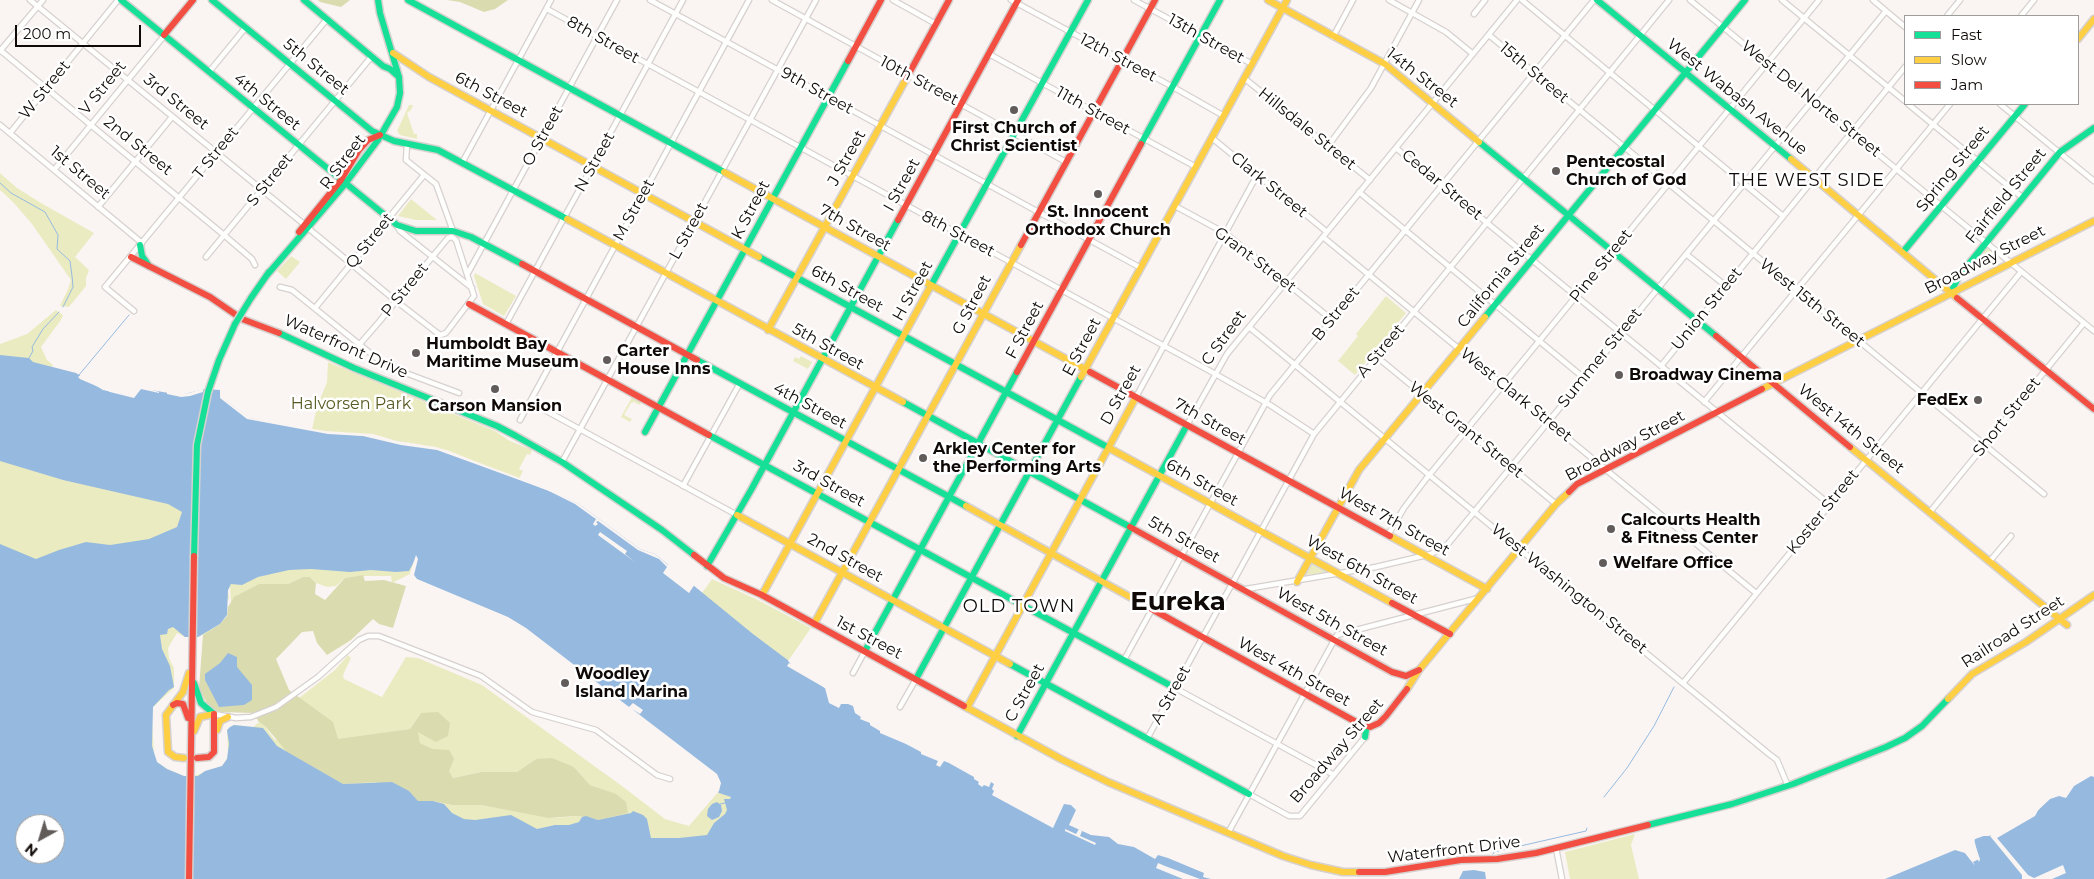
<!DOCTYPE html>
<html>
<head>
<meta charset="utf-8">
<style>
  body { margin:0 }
  #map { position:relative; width:2094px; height:879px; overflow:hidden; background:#faf5f3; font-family:Montserrat,sans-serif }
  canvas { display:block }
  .legend { position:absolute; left:1904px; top:15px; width:175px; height:90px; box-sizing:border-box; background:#fff; border:1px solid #9f9d9c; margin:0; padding:6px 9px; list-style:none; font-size:15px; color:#0f0a08 }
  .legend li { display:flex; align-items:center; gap:10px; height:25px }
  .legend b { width:25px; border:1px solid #9f9d9c }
  .north { position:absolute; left:15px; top:814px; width:50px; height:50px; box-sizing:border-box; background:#fff; border:1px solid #9f9d9c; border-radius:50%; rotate:219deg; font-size:14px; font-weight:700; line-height:20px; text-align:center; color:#0f0a08 }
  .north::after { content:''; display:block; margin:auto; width:18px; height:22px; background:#615c5a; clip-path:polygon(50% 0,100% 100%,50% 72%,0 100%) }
  .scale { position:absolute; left:15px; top:25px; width:126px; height:22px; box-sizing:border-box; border:2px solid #0f0a08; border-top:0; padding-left:6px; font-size:15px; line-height:18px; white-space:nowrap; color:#0f0a08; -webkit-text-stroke:4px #fff; paint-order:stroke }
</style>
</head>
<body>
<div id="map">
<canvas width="2094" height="879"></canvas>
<ul class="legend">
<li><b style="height:6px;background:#16e098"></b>Fast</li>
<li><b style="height:6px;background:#ffcf43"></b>Slow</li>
<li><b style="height:6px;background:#f24e42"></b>Jam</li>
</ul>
<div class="north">N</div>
<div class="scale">200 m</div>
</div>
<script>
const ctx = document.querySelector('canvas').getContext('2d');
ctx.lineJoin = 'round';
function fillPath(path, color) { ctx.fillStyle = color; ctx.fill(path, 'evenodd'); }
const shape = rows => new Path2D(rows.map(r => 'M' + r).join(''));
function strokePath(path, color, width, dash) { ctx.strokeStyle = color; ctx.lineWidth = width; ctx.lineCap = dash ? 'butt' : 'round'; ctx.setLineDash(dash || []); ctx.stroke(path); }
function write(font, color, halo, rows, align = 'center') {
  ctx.font = font + ' Montserrat,sans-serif'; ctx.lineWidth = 5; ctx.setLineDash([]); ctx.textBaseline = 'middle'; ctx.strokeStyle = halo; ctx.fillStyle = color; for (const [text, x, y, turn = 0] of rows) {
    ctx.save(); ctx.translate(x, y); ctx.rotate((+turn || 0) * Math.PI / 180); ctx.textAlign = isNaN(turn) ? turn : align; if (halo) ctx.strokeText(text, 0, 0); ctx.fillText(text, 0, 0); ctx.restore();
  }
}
const green = shape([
  [409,105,413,105,411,110,407,113,414,134,417,134,417,139,400,135,397,131],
  [0,173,17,188,41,203,94,233,75,257,89,270,86,278,86,286,69,307,60,306,68,289,71,280,32,224,13,202,0,190],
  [411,199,437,220,416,220,398,216],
  [1987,248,1997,256,1997,259,1967,275,1965,273],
  [291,256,300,262,286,279,277,271],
  [475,273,516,296,504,316,483,304,474,276],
  [1386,296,1406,313,1355,375,1338,361,1358,336,1356,334],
  [56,310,63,315,61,320,41,347,47,360,53,365,51,368,76,373,79,376,78,377,80,379,103,391,134,398,140,389,158,393,159,392,167,393,181,397,208,392,204,409,127,400,44,376,0,368,0,344,27,334],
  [801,356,812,362,808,369,793,361,795,357,799,359],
  [328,362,495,431,510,441,532,450,530,455,527,454,519,469,523,471,519,479,447,450,411,443,255,424,256,421,325,431,312,429,317,407,327,382],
  [632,397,641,402,640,405,634,402,631,403,624,415,632,419,630,422,621,417],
  [0,449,182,502,222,572,416,557,410,574,392,583,391,576,358,576,345,578,336,586,327,587,316,583,310,577,303,577,288,584,259,584,235,597,231,603,230,586,228,590,229,598,209,632,198,637,185,637,177,633,168,648,169,658,174,668,174,688,153,707,152,719,154,756,157,762,167,769,184,776,194,776,222,766,227,759,228,753,227,730,234,725,253,727,259,722,266,727,274,739,433,801,452,805,481,805,555,818,575,816,582,817,586,816,616,795,590,785,574,767,536,759,517,772,481,772,453,778,433,749,420,743,417,732,421,713,410,729,337,740,299,698,335,670,348,655,351,658,343,675,344,679,382,697,406,657,418,658,482,685,622,786,665,819,689,826,719,791,822,823,628,851,0,750],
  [1312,564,1325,571,1324,573,1306,575],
  [712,579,756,599,811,628,788,661,829,701,694,587,702,593],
  [1635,834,1631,845,1639,879,1570,879,1565,852]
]);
const forest = shape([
  [318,0,350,0,341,7,320,2],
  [447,0,508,0,495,9,484,12,460,2],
  [363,575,365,581,384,580,406,586,393,628,379,624,373,619,351,640,327,655,317,643,313,631,302,632,276,659,289,690,333,722,338,739,410,729,421,713,438,712,450,723,448,736,436,742,418,732,420,743,433,749,449,750,454,759,449,771,453,778,481,772,517,772,536,759,552,758,574,767,590,785,616,794,626,802,628,813,598,820,593,818,575,816,549,818,481,805,452,805,433,801,418,801,409,791,375,782,343,784,287,752,266,727,259,722,253,713,220,712,209,707,199,688,203,635,220,624,227,616,228,607,234,597,259,584,288,584,303,577,310,577,316,583,315,594,325,600,345,578]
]);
const water = shape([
  [0,355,29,358,33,362,76,373,103,390,135,396,140,388,180,395,205,389,220,390,220,396,250,418,328,433,366,436,437,448,562,496,579,504,640,549,655,554,753,634,825,688,829,703,839,708,841,704,848,704,853,706,855,713,861,717,860,719,870,723,870,725,880,731,880,733,906,744,921,752,921,754,938,761,936,765,940,767,944,761,949,763,974,777,974,779,979,782,978,784,982,787,984,785,989,787,991,782,994,784,992,789,994,791,992,795,1053,828,1064,804,1071,805,1076,810,1069,825,1091,835,1109,837,1118,844,1134,847,1155,859,1158,855,1168,858,1204,873,1203,877,1211,879,0,879,0,544,36,559,59,550,86,542,110,545,149,539,177,527,182,512,168,504,63,480,0,461],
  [416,558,413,572,414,578,517,623,713,773,720,781,717,791,719,793,731,797,730,799,724,799,727,810,725,814,714,823,707,835,679,838,651,838,647,819,643,815,633,811,631,813,598,820,586,816,582,817,579,822,569,825,555,825,537,829,511,815,475,820,464,819,452,813,444,804,433,801,418,801,409,791,392,782,343,784,277,746,263,728,234,725,230,727,227,730,229,744,227,759,222,766,205,771,198,776,184,776,167,769,157,762,152,746,153,707,169,690,174,687,170,666,162,649,160,635,167,634,168,629,173,627,185,637,198,637,220,624,227,615,228,590,231,584,242,585,258,577,289,570,311,569,350,572,371,570,396,572,409,571],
  [25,824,55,824,55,854,25,854],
  [228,653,237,657,237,667,252,685,252,700,244,705,219,707,205,680,205,674,220,663],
  [2091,776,2094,777,2094,879,1882,879,1955,849,1962,849,1973,862,1979,859,1974,839,1986,835,1997,836,2032,816,2050,799,2059,796,2066,798,2074,786],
  [717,802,721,805,722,811,719,817,712,820,707,816,708,809,712,804],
  [1474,870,1485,872,1486,879,1459,879,1463,871]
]);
const pier = shape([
  [81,375,99,386,122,393,133,395,140,386,159,392,159,393,141,389,134,398,110,392,80,379,78,377],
  [203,389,203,392,190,396,181,397,167,394,167,392,180,394,189,393],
  [221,391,227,401,251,418,325,431,373,434,397,441,436,447,547,488,579,504,640,549,655,554,668,565,669,564,695,584,689,593,663,573,667,567,659,559,638,550,598,521,596,522,598,524,595,526,593,524,596,519,593,517,575,504,547,490,437,450,401,445,363,436,328,434,247,419,220,398],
  [600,532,627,551,625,554,635,562,598,535],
  [416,555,418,559,414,575,417,579,508,617,526,628,629,707,633,703,643,710,640,714,632,709,717,774,721,783,719,791,716,794,715,791,718,781,712,774,520,628,500,618,413,580,410,573],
  [789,660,810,676,822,682,827,686,825,688,787,666,789,663,791,664,788,661],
  [2041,805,2035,816,1997,838,2028,875,2034,878,2063,865,2066,873,2052,879,2022,879,2022,875,1990,836,1983,836,1975,839,1974,842,1980,859,1979,862,1971,846,1972,837,1986,832,1990,836,1993,834,1995,835,2027,816],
  [1065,829,1076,834,1079,829,1082,831,1080,836,1096,843,1095,845,1065,831],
  [1961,846,1965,847,1975,866,1965,853,1955,850,1885,879,1879,879,1884,875],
  [1158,863,1165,866,1200,879,1183,879,1156,868]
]);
const stream = shape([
  [0,183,11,193,45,212,58,235,57,249,70,261,72,276,73,287,63,307],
  [29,358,33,351,32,347,43,329,59,312],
  [79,375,129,315],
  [1604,797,1627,768,1654,726,1674,687],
  [720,804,725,803],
  [1493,854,1494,852,1586,831,1587,828]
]);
const street = shape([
  [30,0,305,225],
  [650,0,1141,268],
  [772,0,1066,162],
  [893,0,936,24],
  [1011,0,1173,87,1224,116],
  [1134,0,1252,64],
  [1389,0,1446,32,1473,54],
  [1522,0,1783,216],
  [1690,0,2094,331],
  [1782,0,1905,101],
  [1873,0,1905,27],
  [547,9,1210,371,1270,405,1314,434],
  [1474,14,1485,0],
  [1947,16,1960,0],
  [2021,16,2034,0],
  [1489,35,2044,494],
  [1333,37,1353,0],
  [0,50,224,235,252,259,255,265],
  [0,51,43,0],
  [989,54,1196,167],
  [209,72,246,27],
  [1244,78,1370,180],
  [1908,104,2023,198],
  [2000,104,2094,181],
  [0,125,142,243],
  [10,133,118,0],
  [1212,138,1327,232],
  [407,145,406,160,436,184,453,231],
  [1328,146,1371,88,1419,0],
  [1396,148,1829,504],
  [462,163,551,0],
  [54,170,164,36],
  [1359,192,1584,378],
  [1175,206,1225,233,1331,319],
  [98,207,172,117],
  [397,226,400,231,472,288],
  [308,228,396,301,440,335,446,333,474,296,456,240,452,237,448,238,414,279,400,296,396,301,379,322,359,345],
  [1323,237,1756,593],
  [1686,254,1726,286],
  [206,257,372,56],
  [468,273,617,0],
  [280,287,292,290,380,361,403,372,459,393],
  [315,308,424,175],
  [134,311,105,287,327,19],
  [506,324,683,0],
  [1249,327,1769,754,1777,760,1788,786],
  [1377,357,1556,504],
  [1661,366,1905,67],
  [1136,397,1257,175],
  [530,402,737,515],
  [1704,402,1950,104],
  [520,420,749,0],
  [1187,425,1227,354,1517,0],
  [562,462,816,0],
  [683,486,740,383],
  [1930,512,2084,323],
  [1388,535,1404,508,1426,479,1819,0],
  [1990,561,2011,536],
  [1246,589,1376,567,1431,554,1447,545,1886,11],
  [1124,660,1270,395,1594,0],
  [853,673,865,651],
  [1683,683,2021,272],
  [1175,688,1334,775],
  [900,707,916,679],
  [214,714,236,718,251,717,276,707,318,677,359,640,368,636,379,636,481,676,532,712,596,730,657,775,670,779],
  [1147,739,1314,434,1669,0],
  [1249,794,1289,816,1300,816,1365,737],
  [1228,833,1337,635,1475,599],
  [1556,848,1562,879]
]);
const fast = shape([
  [121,0,397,225,416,231,453,231,471,237,522,264],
  [212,0,372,131,394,141,438,150,567,219],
  [304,0,383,66,390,69,399,77],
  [408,0,724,172],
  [1597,0,1791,159],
  [1479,142,1716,336],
  [1141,144,1220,0],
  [140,245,142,256,149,266],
  [1903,252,2025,104],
  [759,257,1109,448],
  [267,275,345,184,378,140,397,107,400,93,399,77,380,13,378,0],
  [929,289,1088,0],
  [1951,292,1959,276,2060,152,2094,128],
  [251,298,269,272],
  [1485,317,1745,0],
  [279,333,354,368,497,426,516,436,562,462,662,530,694,555],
  [697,360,966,506],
  [903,402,1130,527],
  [645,432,848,61],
  [709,435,1175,688],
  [194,556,197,445,208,392,219,360,235,324],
  [707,566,751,490,898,220],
  [865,651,1017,372],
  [1010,664,1249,794],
  [916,679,1081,377],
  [194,683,201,703,214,714],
  [1362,725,1366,730,1365,737],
  [1017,736,1187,425],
  [1648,825,1732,804,1793,784,1886,747,1905,738,1922,726,1948,699]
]);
const slow = shape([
  [1268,0,1385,64,1479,142],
  [2078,39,2094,19],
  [393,53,429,77,759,257],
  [1791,159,1957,298],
  [724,172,1090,372],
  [567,219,903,402],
  [768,330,906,79],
  [1081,377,1287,0],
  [1762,389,2094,221],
  [1850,447,2067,625],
  [1109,448,1392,603],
  [966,506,1148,607],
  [737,515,1010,664],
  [1390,536,1487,589],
  [1297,582,1359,470,1485,317],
  [762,595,929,289],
  [814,624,1021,245],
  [1407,689,1419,670,1556,504,1569,492],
  [1948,699,1972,674,2026,642,2094,595],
  [964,706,1061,759,1108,782,1283,856,1311,865,1343,872,1359,872],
  [967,708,1136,397],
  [217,730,220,721,228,717],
  [194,731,200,717,214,714],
  [184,758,175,757,168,752,166,715,183,692,189,673]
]);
const jam = shape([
  [164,35,193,0],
  [848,61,881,0],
  [906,79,949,0],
  [898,220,1018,0],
  [299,232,341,180,359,150,368,140,380,135],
  [1021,245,1155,0],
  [131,257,210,297,242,319,279,333],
  [522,264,697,360],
  [1957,298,2094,409],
  [469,304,709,435],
  [1716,336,1850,447],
  [1017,372,1141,144],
  [1090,372,1390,536],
  [1569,492,1577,484,1762,389],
  [1130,527,1392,672,1406,676,1419,670],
  [694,555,724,578,762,595,964,706],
  [1392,603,1450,634],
  [1148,607,1358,723,1370,727,1379,723,1386,716,1407,689],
  [173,705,177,703,183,704,188,718],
  [197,758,209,757,214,752,214,714],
  [1359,872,1385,872,1461,860,1497,859,1536,853,1648,825],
  [189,879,194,556]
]);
const fastBridge = shape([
  [235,324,251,298]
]);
const markers = [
  [1014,110,5,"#615c5a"],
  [1556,171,5,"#615c5a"],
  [1098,194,5,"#615c5a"],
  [416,353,5,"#615c5a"],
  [607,360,5,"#615c5a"],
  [1619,375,5,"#615c5a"],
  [495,389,5,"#615c5a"],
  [1978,400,5,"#615c5a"],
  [923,458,5,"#615c5a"],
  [1611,529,5,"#615c5a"],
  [1603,563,5,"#615c5a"],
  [565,683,5,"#615c5a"]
];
const streetNames = [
  ["13th Street",1206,39,29],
  ["8th Street",603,40,29],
  ["12th Street",1118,58,28],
  ["5th Street",316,67,39],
  ["15th Street",1534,73,40],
  ["14th Street",1422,78,38],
  ["10th Street",919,81,28],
  ["V Street",103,88,-51],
  ["W Street",45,90,-51],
  ["9th Street",817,91,29],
  ["6th Street",491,95,28],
  ["West Wabash Avenue",1737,97,39],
  ["West Del Norte Street",1811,99,39],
  ["3rd Street",176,102,39],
  ["4th Street",267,102,39],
  ["11th Street",1093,111,29],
  ["Hillsdale Street",1307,129,39],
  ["O Street",543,136,-61],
  ["2nd Street",138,146,39],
  ["T Street",216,153,-51],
  ["J Street",847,158,-61],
  ["R Street",343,162,-53],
  ["N Street",595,162,-61],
  ["Spring Street",1953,169,-51],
  ["1st Street",80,173,40],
  ["S Street",270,180,-51],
  ["I Street",902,185,-61],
  ["Clark Street",1269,185,39],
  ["Cedar Street",1442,185,40],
  ["Fairfield Street",2006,196,-51],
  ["M Street",634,210,-61],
  ["K Street",751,210,-62],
  ["7th Street",855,228,29],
  ["L Street",689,231,-61],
  ["8th Street",958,234,28],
  ["Q Street",370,241,-51],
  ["Grant Street",1255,260,37],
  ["Broadway Street",1985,260,-27],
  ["Pine Street",1601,266,-51],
  ["California Street",1501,276,-51],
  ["6th Street",847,289,29],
  ["P Street",405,290,-51],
  ["H Street",913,291,-61],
  ["West 15th Street",1812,303,39],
  ["G Street",972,305,-62],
  ["Union Street",1707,309,-51],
  ["B Street",1336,314,-51],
  ["F Street",1025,330,-62],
  ["C Street",1224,338,-54],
  ["Waterfront Drive",346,347,24],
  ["5th Street",828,347,29],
  ["E Street",1082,347,-62],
  ["A Street",1381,351,-50],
  ["Summer Street",1600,358,-51],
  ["D Street",1121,395,-61],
  ["West Clark Street",1516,395,39],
  ["4th Street",810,406,28],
  ["Short Street",2007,417,-51],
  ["7th Street",1210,422,29],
  ["West 14th Street",1851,429,39],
  ["West Grant Street",1466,430,39],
  ["Broadway Street",1625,446,-28],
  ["6th Street",1202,483,29],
  ["3rd Street",829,484,29],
  ["Koster Street",1823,512,-51],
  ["West 7th Street",1394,522,29],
  ["5th Street",1184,540,29],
  ["2nd Street",845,558,29],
  ["West 6th Street",1362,570,29],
  ["West Washington Street",1569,589,39],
  ["West 5th Street",1332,622,29],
  ["Railroad Street",2013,632,-33],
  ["1st Street",869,638,28],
  ["West 4th Street",1294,672,29],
  ["C Street",1025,693,-61],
  ["A Street",1171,695,-61],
  ["Broadway Street",1337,751,-49],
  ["Waterfront Drive",1454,850,-7]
];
const poiNames = [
  ["First Church of",1014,128,"center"],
  ["Christ Scientist",1014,146,"center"],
  ["Pentecostal",1566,162],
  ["Church of God",1566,180],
  ["St. Innocent",1098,212,"center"],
  ["Orthodox Church",1098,230,"center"],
  ["Humboldt Bay",426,344],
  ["Maritime Museum",426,362],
  ["Carter",617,351],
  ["House Inns",617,369],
  ["Broadway Cinema",1629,375],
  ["FedEx",1968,400,"right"],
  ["Carson Mansion",495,406,"center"],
  ["Arkley Center for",933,449],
  ["the Performing Arts",933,467],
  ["Calcourts Health",1621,520],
  ["& Fitness Center",1621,538],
  ["Welfare Office",1613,563],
  ["Woodley",575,674],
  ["Island Marina",575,692]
];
const parkNames = [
  ["Halvorsen Park",351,404]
];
const neighbourhoodNames = [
  ["THE WEST SIDE",1807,181],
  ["OLD TOWN",1019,607]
];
const townNames = [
  ["Eureka",1178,602]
];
fillPath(green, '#ebebc2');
fillPath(forest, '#dbdbb0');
fillPath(water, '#96badf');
fillPath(pier, '#faf5f3');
strokePath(stream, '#96badf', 1);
strokePath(street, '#d6d1cf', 7);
strokePath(fast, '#d6d1cf', 9);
strokePath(slow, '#d6d1cf', 9);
strokePath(jam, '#d6d1cf', 9);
strokePath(street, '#fefefd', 4.5);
strokePath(fast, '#16e098', 6);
strokePath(slow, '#ffcf43', 6);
strokePath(jam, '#f24e42', 6);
strokePath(fastBridge, '#d6d1cf', 9, []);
strokePath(fastBridge, '#16e098', 6);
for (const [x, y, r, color] of markers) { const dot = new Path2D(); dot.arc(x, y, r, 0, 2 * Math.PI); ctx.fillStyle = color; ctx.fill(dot); strokePath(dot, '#fff', 2); }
write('16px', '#0f0a08', '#fff', streetNames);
write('bold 16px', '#0f0a08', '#fff', poiNames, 'left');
write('16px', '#595a23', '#fff', parkNames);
ctx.letterSpacing = '1px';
write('18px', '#0f0a08', '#fff', neighbourhoodNames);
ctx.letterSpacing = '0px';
write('bold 26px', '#0f0a08', '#fff', townNames);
</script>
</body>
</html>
